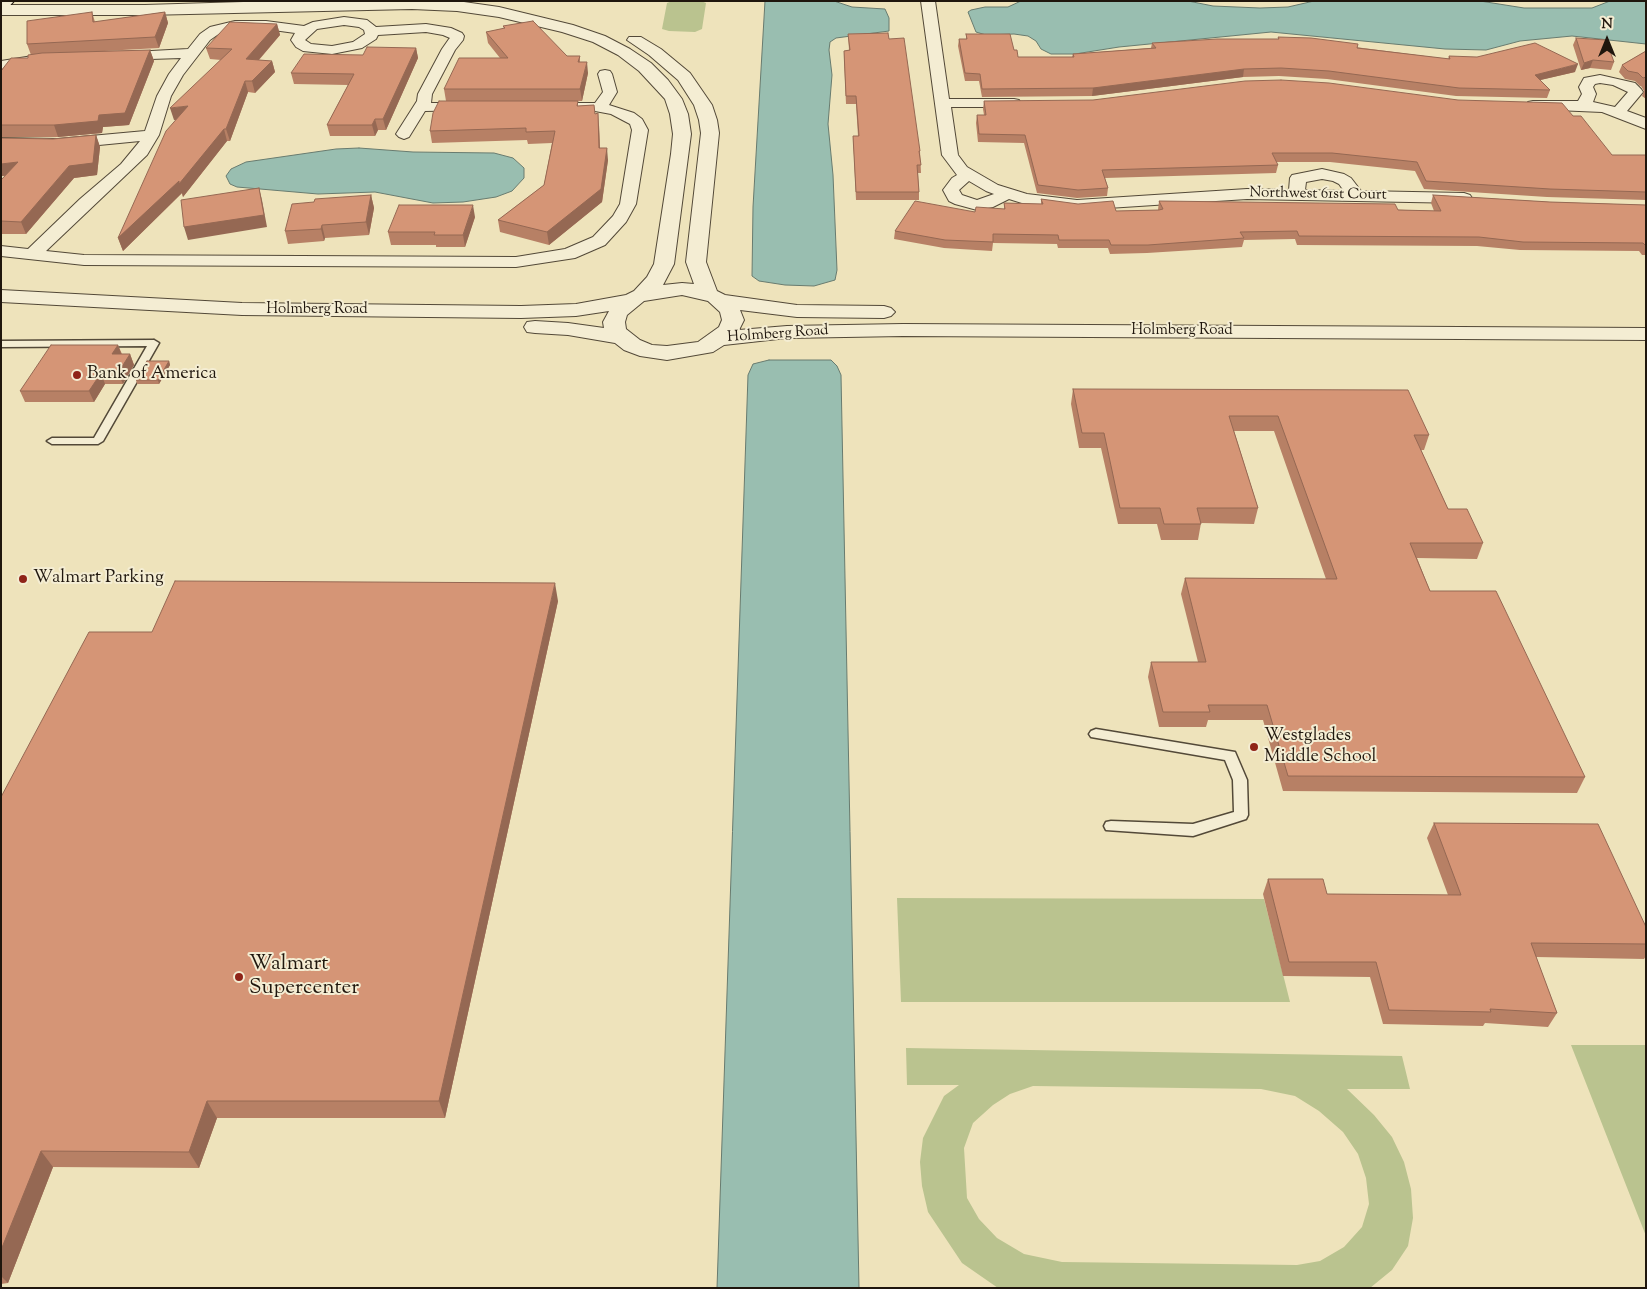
<!DOCTYPE html>
<html>
<head>
<meta charset="utf-8">
<style>
  body { margin:0 }
  #map { position:relative; width:1647px; height:1289px; overflow:hidden; background:#eee3bb; font-family:"Sorts Mill Goudy",serif }
  canvas { display:block }
  .frame { position:absolute; inset:0; border:2px solid #1f160d; pointer-events:none }
  .north { position:absolute; left:1582px; top:15px; width:50px; height:50px; -webkit-text-stroke:4px #f4edd3; paint-order:stroke; rotate:0deg; font-size:14px; font-weight:700; line-height:20px; text-align:center; color:#1f160d }
  .north::after { content:''; display:block; margin:auto; width:18px; height:22px; background:#1f160d; clip-path:polygon(50% 0,100% 100%,50% 72%,0 100%) }
</style>
</head>
<body>
<div id="map">
<canvas width="1647" height="1289"></canvas>
<div class="frame"></div>
<div class="north">N</div>
</div>
<script>
const ctx = document.querySelector('canvas').getContext('2d');
ctx.lineJoin = 'round';
function fillPath(path, color) { ctx.fillStyle = color; ctx.fill(path, 'evenodd'); }
const shape = rows => new Path2D(rows.map(r => 'M' + r).join(''));
function strokePath(path, color, width, dash) { ctx.strokeStyle = color; ctx.lineWidth = width; ctx.lineCap = dash ? 'butt' : 'round'; ctx.setLineDash(dash || []); ctx.stroke(path); }
function write(font, color, halo, rows, align = 'center') {
  ctx.font = font + ' "Sorts Mill Goudy",serif'; ctx.lineWidth = 4; ctx.setLineDash([]); ctx.textBaseline = 'middle'; ctx.strokeStyle = halo; ctx.fillStyle = color; for (const [text, x, y, turn = 0] of rows) {
    ctx.save(); ctx.translate(x, y); ctx.rotate((+turn || 0) * Math.PI / 180); ctx.textAlign = isNaN(turn) ? turn : align; if (halo) ctx.strokeText(text, 0, 0); ctx.fillText(text, 0, 0); ctx.restore();
  }
}
const green = shape([
  [672,1,701,1,706,3,702,29,695,32,669,31,662,29,667,3],
  [897,898,1264,899,1290,1002,901,1002],
  [1571,1045,1646,1045,1646,1236],
  [906,1048,1402,1056,1410,1089,1347,1089,1374,1115,1392,1137,1404,1162,1411,1189,1413,1218,1408,1246,1392,1270,1370,1288,998,1288,962,1263,928,1212,922,1186,920,1162,923,1138,944,1096,959,1085,907,1085],
  [1033,1086,1261,1089,1295,1096,1319,1111,1343,1132,1358,1154,1366,1178,1369,1204,1362,1227,1344,1247,1320,1261,1297,1265,1062,1262,1024,1254,997,1238,979,1219,967,1198,964,1148,973,1123,993,1105,1010,1094]
]);
const water = shape([
  [765,1,834,1,852,7,885,9,889,18,889,31,836,38,830,42,829,50,832,75,828,124,833,175,837,270,835,280,814,286,785,285,759,281,752,276,753,207,765,1],
  [1021,1,1188,1,1213,6,1260,8,1288,7,1314,1,1480,1,1524,8,1592,8,1610,1,1646,1,1646,44,1572,36,1520,41,1486,50,1445,49,1271,32,1119,47,1075,54,1051,54,1041,49,1036,41,1028,36,1014,34,986,35,976,32,968,12,971,10,985,7,1008,7,1021,1],
  [359,148,413,152,494,153,513,158,524,168,524,178,512,191,496,197,463,202,433,203,375,192,318,194,237,187,230,184,226,176,231,169,246,162,336,149,359,148],
  [769,360,831,360,837,366,841,375,859,1288,717,1288,748,375,753,364,769,360]
]);
const service = shape([
  [154,340,159,343,103,441,98,444,52,444,47,441,52,438,94,438,147,346,1,347,1,341,154,340],
  [1096,729,1235,752,1247,780,1248,815,1246,819,1193,836,1106,830,1104,826,1106,822,1111,821,1193,824,1234,812,1233,780,1225,760,1091,737,1089,734,1091,731,1096,729]
]);
const minor = shape([
  [921,1,935,1,949,99,1014,99,1019,100,1021,103,1019,106,1014,107,951,107,958,155,967,167,998,185,1027,194,1077,200,1247,189,1289,190,1290,178,1292,175,1322,169,1344,174,1351,178,1361,191,1464,193,1470,195,1472,198,1470,201,1464,203,1247,199,1077,210,1025,204,1009,199,993,207,977,210,955,204,949,201,943,190,952,178,957,175,942,155,921,1],
  [1322,179,1333,181,1339,184,1344,191,1305,190,1306,182,1322,179],
  [969,181,986,191,994,194,977,200,962,195,959,190,969,181],
  [344,17,367,20,376,27,426,24,451,28,462,33,464,36,463,40,455,50,432,94,431,103,468,103,473,104,475,107,473,110,425,111,409,137,404,139,399,137,396,134,417,101,418,94,442,49,449,39,450,38,443,35,426,32,378,35,376,39,362,48,332,54,303,51,296,47,291,40,295,33,266,29,235,29,220,33,210,40,183,75,171,96,159,135,147,155,46,251,84,255,516,257,565,249,593,237,613,216,620,204,632,130,630,124,611,114,595,111,562,111,557,110,555,107,557,104,562,103,595,103,603,92,598,74,600,71,605,70,610,71,612,74,617,92,609,105,634,113,642,119,648,130,636,204,626,222,605,245,575,258,516,267,84,265,1,256,1,246,28,249,80,199,121,164,140,141,58,149,1,148,1,138,58,139,145,131,157,96,169,74,181,58,120,60,115,59,113,56,115,53,188,49,200,34,210,27,235,21,266,21,304,26,313,22,344,17],
  [344,25,359,27,364,30,365,34,353,42,332,46,311,44,305,40,317,29,344,25],
  [39,55,44,56,46,59,44,62,1,69,1,61,39,55],
  [1600,75,1635,83,1641,89,1643,92,1627,111,1646,118,1646,129,1602,112,1533,109,1528,108,1526,105,1528,102,1533,101,1578,101,1582,94,1579,87,1584,78,1600,75],
  [1600,83,1613,85,1628,92,1615,107,1593,102,1596,94,1593,87,1595,84,1600,83]
]);
const tertiary = shape([
  [276,1,457,1,499,7,573,25,605,36,630,49,651,63,668,80,682,99,688,114,691,134,674,264,663,285,682,283,694,284,686,262,701,133,699,120,694,105,678,80,649,55,627,40,629,37,641,37,661,49,690,73,712,105,717,120,719,133,706,262,717,291,725,295,797,305,884,306,891,308,895,312,891,316,884,318,797,317,740,310,744,320,739,330,787,326,903,324,1646,328,1646,340,903,336,787,338,724,345,713,352,667,360,640,356,624,350,615,343,568,335,535,333,527,332,524,327,527,322,535,321,568,323,604,328,603,322,609,311,576,316,521,318,242,315,1,302,1,290,242,303,521,306,576,304,626,295,634,291,647,277,654,264,671,154,673,134,670,114,665,99,639,71,618,55,593,42,562,32,499,17,457,11,412,9,145,15,1,15,1,5,145,5,276,1],
  [682,295,708,301,720,312,722,320,719,327,698,342,667,346,652,345,640,340,626,329,625,322,627,315,644,301,682,295]
]);
const secondary = shape([
  [1,1,14,1,6,10,1,12,1,1]
]);
const wall = shape([
  [92,12,95,22,165,12,168,23,159,48,104,51,150,50,154,61,129,125,103,127,102,133,58,137,1,137,1,71,28,58,31,55,27,44],
  [277,24,280,35,259,60,272,61,275,72,255,93,248,92,230,141,227,141,183,197,182,193,123,251,118,238,176,120,174,120,221,60,210,59,206,48],
  [503,26,567,56,580,56,580,62,588,73,582,101,578,101,578,106,594,105,595,114,599,125,600,148,608,160,602,202,549,245,500,232,498,220,544,185,552,143,528,144,527,140,432,143,430,131,446,101,444,89,500,58,488,43,486,32,504,29],
  [848,34,889,39,920,151,921,173,918,173,919,192,919,200,856,200,853,136,858,136,856,104,846,104,844,58,844,51,849,50],
  [966,34,1014,50,1018,57,1072,57,1073,54,1151,48,1152,43,1278,39,1278,37,1448,59,1449,56,1575,72,1540,80,1550,90,1547,98,1456,96,1327,79,1279,76,1243,77,1092,96,982,97,979,81,965,81,958,46,959,39,966,39],
  [1576,38,1614,62,1611,70,1590,68,1581,70,1573,45],
  [416,48,418,58,386,130,378,130,375,136,330,136,327,125,348,85,294,84,291,73,363,55],
  [1646,51,1646,99,1642,96,1644,91,1641,86,1640,86,1635,81,1625,79,1619,72,1622,65],
  [984,101,1612,155,1646,155,1646,200,1547,197,1424,189,1415,171,1330,162,1276,162,1278,165,1276,173,1105,178,1108,188,1107,196,1077,198,1037,193,1024,143,978,142,976,123,977,115,984,115,983,109],
  [96,135,100,147,97,175,74,178,26,234,1,234,1,180,5,176,1,176,1,138,53,139],
  [371,195,374,208,369,235,325,238,324,241,288,244,285,231,314,202],
  [1433,195,1550,202,1646,205,1646,255,1642,255,1639,251,1520,250,1477,246,1297,245,1295,239,1244,240,1242,247,1147,253,1110,254,1108,248,1058,248,1057,244,993,243,992,251,944,248,894,239,895,231,975,212,1004,209,1004,203,1041,204,1041,199,1116,211,1158,210,1159,201,1434,211,1431,203],
  [475,217,465,247,436,247,436,245,391,245,388,232],
  [118,345,122,354,130,354,134,365,123,384,105,384,94,402,25,402,20,391],
  [169,361,170,365,159,384,137,384,136,380],
  [1073,389,1429,435,1424,450,1421,450,1448,509,1483,543,1477,559,1417,558,1430,591,1585,777,1577,793,1283,791,1263,720,1208,720,1206,727,1159,727,1148,677,1151,662,1198,662,1181,594,1185,578,1326,579,1274,431,1234,431,1258,508,1254,524,1201,523,1198,540,1161,540,1157,524,1118,524,1101,448,1079,448,1071,404],
  [558,601,445,1118,217,1118,199,1168,53,1167,8,1283,1,1284,1,797,152,632],
  [1434,823,1646,927,1646,956,1644,959,1536,957,1557,1013,1548,1027,1485,1023,1483,1026,1383,1024,1370,977,1283,976,1263,894,1268,879,1327,894,1448,895,1427,838]
]);
const shadedWall = shape([
  [165,12,168,23,159,48,155,37],
  [277,24,280,35,249,71,246,59],
  [416,48,418,58,386,130,383,119],
  [150,50,154,61,129,125,103,127,102,133,58,137,54,125,99,115],
  [1593,60,1590,68,1581,70,1584,63],
  [272,61,275,72,255,93,252,81],
  [587,62,588,73,582,101,580,89],
  [1578,64,1575,72,1532,82,1535,75],
  [1244,69,1243,77,1092,96,1093,88],
  [245,81,248,92,230,141,226,129],
  [188,106,191,118,174,120,170,108],
  [598,113,599,125,600,160,599,148],
  [375,119,378,130,375,136,372,125],
  [224,129,227,141,183,197,182,193,123,251,118,238],
  [96,135,100,147,97,175,74,178,26,234,21,222],
  [607,148,608,160,602,202,549,245,547,232],
  [18,162,23,174,1,176,1,164],
  [259,188,262,200,267,227,188,240,184,227],
  [371,195,374,208,369,235,366,222],
  [473,205,475,217,465,247,463,235],
  [322,225,325,238,324,241,321,229],
  [118,345,122,356,112,354],
  [130,354,134,365,123,384,118,373],
  [169,361,170,365,159,384,158,380],
  [101,373,105,384,94,402,89,391],
  [555,583,558,601,445,1118,439,1101],
  [207,1101,217,1118,199,1168,189,1152],
  [41,1151,53,1167,8,1283,1,1276,1,1250]
]);
const building = shape([
  [92,12,93,22,165,12,155,37,27,44,27,21,92,12],
  [533,21,567,56,580,56,578,62,587,62,580,89,444,89,459,58,508,58,486,32,505,28,503,26,533,21],
  [230,22,277,24,246,59,272,61,252,81,245,81,226,129,224,129,179,184,179,181,118,238,166,131,188,106,170,108,232,49,206,48,230,22],
  [888,33,889,39,904,38,920,151,919,151,921,165,917,165,919,192,856,192,853,136,859,136,856,96,846,96,844,51,850,50,848,34,888,33],
  [966,34,1010,34,1014,50,1017,50,1018,57,1074,57,1073,54,1156,48,1152,43,1217,39,1279,39,1278,37,1311,38,1358,44,1357,48,1450,59,1449,56,1477,57,1535,43,1578,64,1535,75,1550,90,1459,88,1329,71,1281,68,1244,69,1093,88,982,89,980,74,965,73,959,39,967,39,966,34],
  [1576,38,1606,40,1614,62,1593,60,1584,63,1576,38],
  [367,47,416,48,383,119,375,119,372,125,327,125,354,74,291,73,304,54,363,55,367,47],
  [150,50,125,113,99,115,98,121,54,125,1,125,1,71,11,58,28,58,28,55,42,53,150,50],
  [1646,51,1646,77,1643,78,1638,73,1628,71,1622,65,1646,51],
  [1281,80,1329,83,1458,100,1562,103,1573,116,1581,116,1612,155,1646,155,1646,192,1550,189,1426,181,1417,162,1332,153,1272,153,1278,165,1102,170,1108,188,1078,190,1038,185,1025,135,979,134,977,115,986,115,984,101,1093,100,1245,81,1281,80],
  [439,101,578,101,577,106,594,105,595,114,598,113,599,148,607,148,601,189,547,232,498,220,544,185,555,131,526,132,526,128,430,131,433,113,439,101],
  [96,135,93,163,69,166,21,222,1,221,1,180,18,162,1,164,1,138,53,139,96,135],
  [259,188,264,215,184,227,181,200,259,188],
  [371,195,366,222,322,225,321,229,285,231,292,204,314,202,315,199,371,195],
  [1433,195,1550,202,1646,205,1646,246,1643,243,1523,242,1479,237,1299,236,1297,231,1240,232,1244,238,1148,245,1111,245,1109,240,1059,240,1058,235,993,234,993,242,945,240,895,231,915,201,975,212,976,207,1005,209,1004,203,1043,204,1041,199,1078,204,1113,201,1116,211,1159,210,1163,209,1159,201,1395,204,1398,210,1441,211,1433,195],
  [399,205,473,205,463,235,434,235,435,232,388,232,399,205],
  [51,345,118,345,112,354,130,354,118,373,101,373,89,391,20,391,51,345],
  [147,361,169,361,158,380,136,380,147,361],
  [1073,389,1408,390,1429,435,1414,435,1448,509,1467,509,1483,543,1410,543,1430,591,1496,591,1585,777,1288,776,1267,705,1208,705,1210,712,1163,712,1151,662,1206,662,1185,578,1337,579,1278,416,1229,416,1258,508,1197,508,1201,524,1164,524,1160,508,1120,508,1104,433,1082,433,1073,389],
  [175,581,555,583,439,1101,207,1101,189,1152,41,1151,1,1250,1,797,89,632,152,632,175,581],
  [1434,823,1598,824,1646,927,1646,944,1531,943,1557,1013,1490,1009,1491,1012,1389,1010,1376,962,1289,962,1268,879,1323,879,1327,894,1461,895,1434,823]
]);
const markers = [
  [77,375,5,"#8f2418"],
  [23,579,5,"#8f2418"],
  [1254,747,5,"#8f2418"],
  [239,977,5,"#8f2418"]
];
const farStreetnames = [
  ["Northwest 61st Court",1318,195,1],
  ["Holmberg Road",317,310],
  ["Holmberg Road",1182,331],
  ["Holmberg Road",778,335,-4]
];
const poiNames = [
  ["Bank of America",87,375],
  ["Walmart Parking",33,579],
  ["Westglades",1264,737],
  ["Middle School",1264,758]
];
const nearPoinames = [
  ["Walmart",249,965],
  ["Supercenter",249,989]
];
fillPath(green, '#bac38f');
fillPath(water, '#99beb0');
strokePath(water, '#687b6f', 1);
strokePath(service, '#534938', 3);
strokePath(minor, '#534938', 2);
strokePath(tertiary, '#534938', 2);
strokePath(secondary, '#1f160d', 2);
fillPath(service, '#f4edd3');
fillPath(minor, '#f4edd3');
fillPath(tertiary, '#f4edd3');
fillPath(secondary, '#f4edd3');
fillPath(wall, '#b78065');
fillPath(shadedWall, '#956853');
fillPath(building, '#d59576');
strokePath(building, '#956853', 1);
for (const [x, y, r, color] of markers) { const dot = new Path2D(); dot.arc(x, y, r, 0, 2 * Math.PI); ctx.fillStyle = color; ctx.fill(dot); strokePath(dot, '#f4edd3', 2); }
write('15px', '#1f160d', '#f4edd3', farStreetnames);
write('18px', '#1f160d', '#f4edd3', poiNames, 'left');
write('21px', '#1f160d', '#f4edd3', nearPoinames, 'left');
</script>
</body>
</html>
